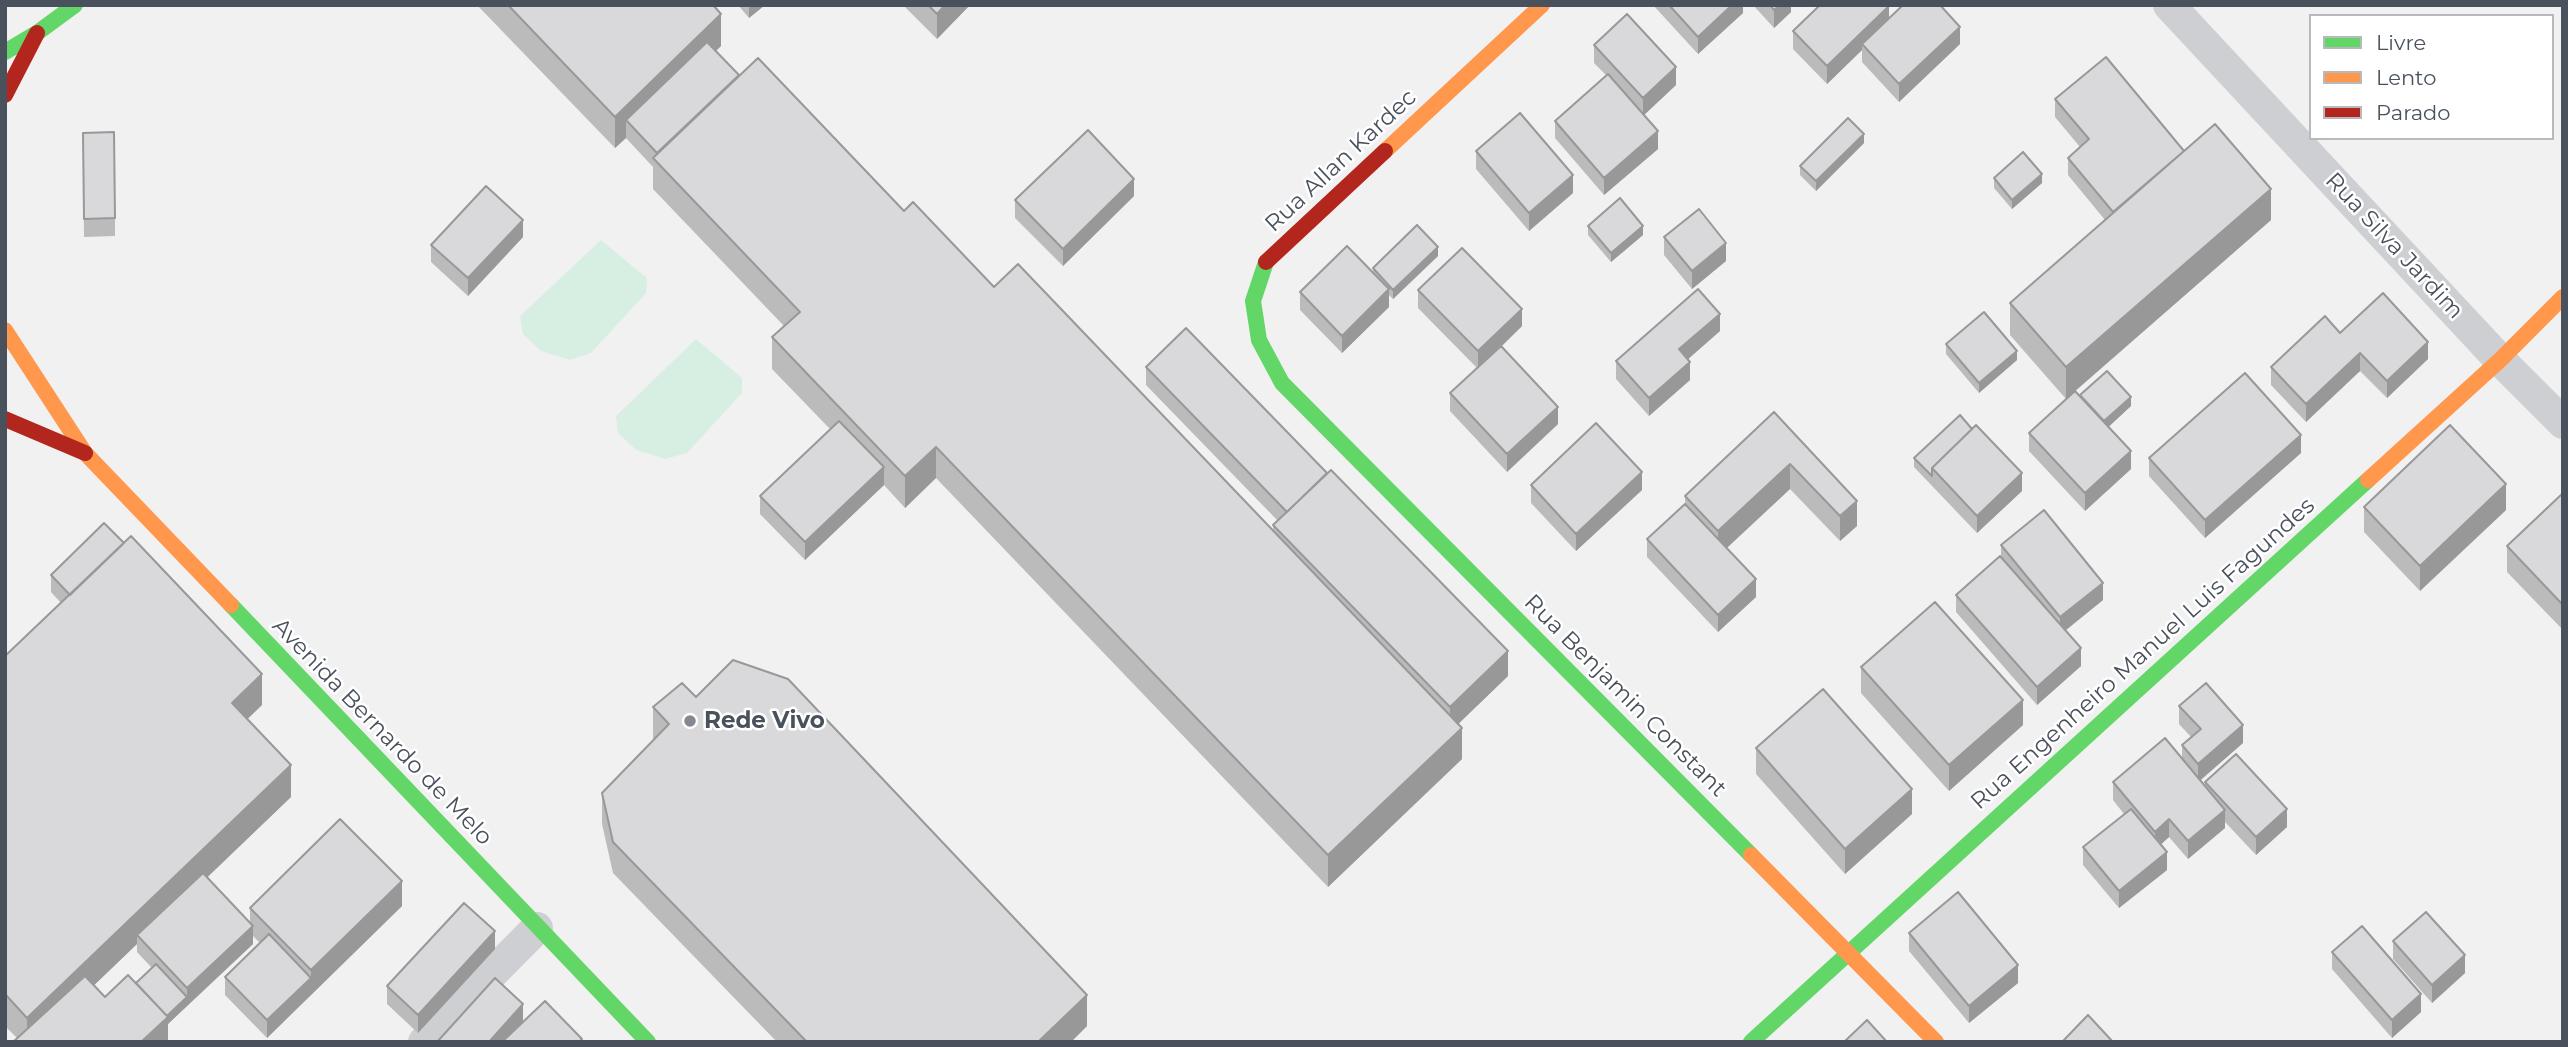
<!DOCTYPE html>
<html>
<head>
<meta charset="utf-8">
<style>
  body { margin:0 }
  #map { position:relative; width:2568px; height:1047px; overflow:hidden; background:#f2f1f1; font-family:Montserrat,sans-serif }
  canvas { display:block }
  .frame { position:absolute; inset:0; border:7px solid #49515d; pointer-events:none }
  .legend { position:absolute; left:2309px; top:14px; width:245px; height:126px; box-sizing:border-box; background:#fff; border:2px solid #b6b9be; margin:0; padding:9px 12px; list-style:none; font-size:21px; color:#49515d }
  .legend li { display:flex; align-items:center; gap:14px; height:35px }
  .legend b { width:35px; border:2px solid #b6b9be }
</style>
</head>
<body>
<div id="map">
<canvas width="2568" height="1047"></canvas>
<div class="frame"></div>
<ul class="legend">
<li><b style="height:9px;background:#63d668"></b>Livre</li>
<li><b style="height:9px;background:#ff974d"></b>Lento</li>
<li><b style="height:9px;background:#b3261e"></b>Parado</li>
</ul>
</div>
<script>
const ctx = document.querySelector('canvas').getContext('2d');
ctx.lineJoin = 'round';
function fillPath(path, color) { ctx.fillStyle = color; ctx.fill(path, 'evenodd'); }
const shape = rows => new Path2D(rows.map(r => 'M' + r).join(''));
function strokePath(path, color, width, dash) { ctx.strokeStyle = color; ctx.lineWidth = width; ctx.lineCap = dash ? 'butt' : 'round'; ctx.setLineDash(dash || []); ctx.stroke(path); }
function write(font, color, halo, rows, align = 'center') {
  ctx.font = font + ' Montserrat,sans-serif'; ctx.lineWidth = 5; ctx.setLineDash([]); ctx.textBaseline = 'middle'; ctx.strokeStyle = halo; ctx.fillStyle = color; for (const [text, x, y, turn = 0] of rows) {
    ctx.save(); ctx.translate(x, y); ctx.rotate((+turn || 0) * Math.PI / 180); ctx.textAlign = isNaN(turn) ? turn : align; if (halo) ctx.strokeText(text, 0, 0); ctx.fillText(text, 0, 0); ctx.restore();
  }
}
const green = shape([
  [601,240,647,278,646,293,591,353,570,360,541,351,523,334,520,316],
  [696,339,742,378,742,393,687,453,665,459,636,450,618,433,616,416]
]);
const street = shape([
  [2169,5,2500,360,2563,423],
  [424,1042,537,928]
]);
const fast = shape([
  [5,52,37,33,75,5],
  [1266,262,1253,301,1259,340,1282,383,1751,855],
  [231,605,648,1042],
  [1751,1042,2368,480]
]);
const slow = shape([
  [1385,151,1542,5],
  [5,330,85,453,231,605],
  [2368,480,2500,360,2563,297],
  [1751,855,1936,1042]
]);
const jam = shape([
  [5,95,37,33],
  [1266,262,1385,151],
  [5,419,85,453]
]);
const wall = shape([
  [477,5,713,5,721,46,716,51,739,75,904,211,994,287,1273,531,1273,525,1278,521,1146,385,1146,367,1508,676,1458,724,1462,759,1328,887,936,478,905,508,884,485,805,560,760,514,760,496,830,429,772,369,772,337,784,326,653,189,653,167,626,138,615,148],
  [738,5,765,5,749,18],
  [903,5,970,5,937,39],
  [1653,5,1743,5,1743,13,1698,54],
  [1753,5,1791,5,1791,12,1774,28],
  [1889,19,1960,44,1899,102,1862,62,1862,50,1827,84,1793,49,1793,31],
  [1594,45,1676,85,1644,115,1658,149,1604,195,1555,138,1555,121,1606,75,1594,63],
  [2055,99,2184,151,2271,220,2066,399,2010,335,2010,303,2105,220,2068,175,2068,158,2080,147,2055,117],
  [83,133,115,218,115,236,84,237],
  [1864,143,1816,191,1800,175,1800,166],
  [1476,151,1573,193,1529,231,1476,169],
  [1994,178,2042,183,2012,209,1994,188],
  [1134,196,1063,266,1015,218,1015,200],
  [1588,226,1643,235,1611,262,1588,235],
  [523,237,468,296,431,262,431,245],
  [1664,237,1726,261,1692,289,1664,255],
  [1438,256,1393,299,1389,295,1389,307,1342,353,1300,310,1300,292,1373,272,1373,268],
  [1418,290,1522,326,1502,346,1558,424,1507,472,1450,411,1450,393,1477,368,1418,308],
  [1720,331,1688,359,1690,380,1649,416,1616,379,1616,361],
  [2340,333,2428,359,2387,398,2360,371,2306,422,2271,385,2271,367],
  [1946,344,2017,360,1979,393,1946,354],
  [2080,395,2131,406,2108,426,2131,469,2085,511,2029,451,2029,433],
  [1774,412,1857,526,1840,541,1790,489,1727,548,1756,597,1718,632,1647,557,1647,539,1685,504,1685,496],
  [2301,453,2205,538,2149,476,2149,458],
  [1914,458,2022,491,1977,533,1914,467],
  [1531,485,1642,490,1576,551,1531,503],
  [2563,493,2563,630,2507,572,2507,546],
  [2364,507,2506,510,2420,591,2364,532],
  [2001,545,2103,600,2065,630,2081,666,2037,705,1956,612,1956,595,2001,557],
  [51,575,262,705,247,719,291,797,207,877,250,923,250,908,402,906,267,1038,225,995,225,977,260,943,253,936,253,944,168,1024,168,1042,17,1038,5,1026,5,656,61,603,51,592],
  [137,944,137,952,152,968,136,983,105,997,94,985],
  [1861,667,2023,725,1949,791,1861,693],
  [696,697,1087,1026,1071,1042,777,1042,613,873,602,824,602,793,654,740,653,738,653,707],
  [2179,706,2243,743,2201,780,2205,786,2205,782,2287,827,2256,855,2225,822,2225,828,2188,859,2169,837,2160,845,2167,870,2119,908,2083,865,2083,847,2124,814,2113,800,2113,782,2182,758,2182,745,2191,737,2179,724],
  [1756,748,1912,814,1845,874,1756,774],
  [1909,933,2018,983,1969,1023,1909,951],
  [2393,941,2465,973,2432,1003,2393,959],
  [495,949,418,1033,387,1004,387,986],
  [2332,952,2421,1012,2392,1038,2332,969]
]);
const shadedWall = shape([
  [749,5,765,5,749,18],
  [945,5,970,5,937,39,937,14],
  [1732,5,1743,5,1743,13,1698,54,1698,37],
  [1780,5,1791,5,1791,12,1774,28,1774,10],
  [1889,6,1889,24,1862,44,1862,50,1827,84,1827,66],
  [721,14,721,46,634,129,626,120,626,138,615,148,615,117],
  [1960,27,1960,44,1899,102,1899,84],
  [1676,67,1676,85,1643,116,1643,98],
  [1658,131,1658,149,1604,195,1604,178],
  [1864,134,1864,143,1816,191,1816,181],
  [2042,174,2042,183,2012,209,2012,200],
  [1573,175,1573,193,1529,231,1529,213],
  [1134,179,1134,196,1063,266,1063,249],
  [2271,189,2271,220,2066,399,2066,367],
  [523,220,523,237,468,296,468,278],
  [1643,226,1643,235,1611,262,1611,253],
  [1726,243,1726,261,1692,289,1692,271],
  [1438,247,1438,256,1393,299,1393,290],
  [1389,289,1389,307,1342,353,1342,336],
  [1522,309,1522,326,1478,369,1478,351],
  [1720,314,1720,331,1679,367,1679,349],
  [2428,342,2428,359,2387,398,2387,381],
  [2017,351,2017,360,1979,393,1979,383],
  [2360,353,2360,371,2306,422,2306,404],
  [1690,362,1690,380,1649,416,1649,398],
  [2131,397,2131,406,2100,435,2100,425],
  [1558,407,1558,424,1507,472,1507,454],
  [2301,435,2301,453,2205,538,2205,520],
  [936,447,936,478,905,508,905,476],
  [2131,451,2131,469,2085,511,2085,493],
  [1790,464,1790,489,1718,556,1718,531],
  [884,467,884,485,805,560,805,542],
  [1642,472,1642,490,1576,551,1576,534],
  [2022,473,2022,491,1977,533,1977,516],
  [2506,484,2506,510,2420,591,2420,566],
  [1857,501,1857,526,1840,541,1840,516],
  [1756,579,1756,597,1718,632,1718,615],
  [2103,583,2103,600,2060,635,2060,617],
  [2081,648,2081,666,2037,705,2037,687],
  [1508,651,1508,676,1450,732,1450,707],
  [262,674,262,705,232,734,232,703],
  [2023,700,2023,725,1949,791,1949,765],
  [2243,725,2243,743,2198,782,2198,764],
  [1462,728,1462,759,1328,887,1328,855],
  [291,765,291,797,142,940,137,935,137,944,35,1042,27,1042,27,1018],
  [1912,789,1912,814,1845,874,1845,849],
  [2287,809,2287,827,2256,855,2256,837],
  [2225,810,2225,828,2188,859,2188,841],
  [2169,819,2169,837,2155,850,2155,832],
  [2167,852,2167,870,2119,908,2119,891],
  [402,881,402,906,311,995,311,970],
  [253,926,253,944,187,1006,187,988],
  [495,931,495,949,418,1033,418,1015],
  [2465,955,2465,973,2432,1003,2432,985],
  [2018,965,2018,983,1969,1023,1969,1006],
  [311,978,311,995,267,1038,267,1020],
  [2421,994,2421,1012,2392,1038,2392,1020],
  [1087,995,1087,1026,1071,1042,1038,1042],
  [187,997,187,1006,168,1024,168,1042,141,1042],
  [523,1004,523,1021,505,1042,489,1042]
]);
const building = shape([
  [508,5,713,5,721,14,615,117,508,5],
  [928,5,945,5,937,14,928,5],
  [1669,5,1732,5,1698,37,1669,5],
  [1770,5,1780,5,1774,10,1770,5],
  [1820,5,1888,5,1889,6,1827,66,1793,31,1820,5],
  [1903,5,1940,5,1960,27,1899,84,1862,44,1903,5],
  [1627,14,1676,67,1643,98,1594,45,1627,14],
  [707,42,739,75,657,153,626,120,707,42],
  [2106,57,2184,151,2113,212,2068,158,2089,139,2055,99,2106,57],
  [758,58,904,211,913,202,994,287,1018,264,1462,728,1328,855,936,447,905,476,772,337,800,312,653,158,758,58],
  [1608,74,1658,131,1604,178,1555,121,1608,74],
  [1520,113,1573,175,1529,213,1476,151,1520,113],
  [1848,118,1864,134,1816,181,1800,166,1848,118],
  [2215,124,2271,189,2066,367,2010,303,2215,124],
  [1088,130,1134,179,1063,249,1015,200,1088,130],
  [114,132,115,218,84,219,83,133,114,132],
  [2023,152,2042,174,2012,200,1994,178,2023,152],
  [486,186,523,220,468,278,431,245,486,186],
  [1620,198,1643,226,1611,253,1588,226,1620,198],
  [1699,209,1726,243,1692,271,1664,237,1699,209],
  [1417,225,1438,247,1393,290,1373,268,1417,225],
  [1347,246,1389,289,1342,336,1300,292,1347,246],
  [1462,248,1522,309,1478,351,1418,290,1462,248],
  [1698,289,1720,314,1679,349,1690,362,1649,398,1616,361,1698,289],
  [2383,293,2428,342,2387,381,2360,353,2306,404,2271,367,2325,316,2340,333,2383,293],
  [1984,312,2017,351,1979,383,1946,344,1984,312],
  [1186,328,1327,473,1287,512,1146,367,1186,328],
  [1501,346,1558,407,1507,454,1450,393,1501,346],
  [2107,371,2131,397,2104,421,2080,395,2107,371],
  [2245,373,2301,435,2205,520,2149,458,2245,373],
  [2075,391,2131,451,2085,493,2029,433,2075,391],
  [1774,412,1857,501,1840,516,1790,464,1718,531,1685,496,1774,412],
  [1960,415,1972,429,1932,468,1932,476,1914,458,1960,415],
  [839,421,884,467,805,542,760,496,839,421],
  [1596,423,1642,472,1576,534,1531,485,1596,423],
  [1976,425,2022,473,1977,516,1932,468,1976,425],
  [2450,425,2506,484,2420,566,2364,507,2450,425],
  [1331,470,1508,651,1450,707,1273,525,1331,470],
  [2563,493,2563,605,2507,546,2563,493],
  [1685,504,1756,579,1718,615,1647,539,1685,504],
  [2044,510,2103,583,2060,617,2001,545,2044,510],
  [104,523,124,543,70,595,51,575,104,523],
  [131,536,262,674,232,703,291,765,27,1018,5,994,5,656,131,536],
  [2000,556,2081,648,2037,687,1956,595,2000,556],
  [1935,602,2023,700,1949,765,1861,667,1935,602],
  [733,660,788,679,1087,995,1038,1042,807,1042,613,842,602,793,669,724,653,707,682,683,696,697,733,660],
  [2206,683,2243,725,2198,764,2182,745,2201,729,2179,706,2206,683],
  [1823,689,1912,789,1845,849,1756,748,1823,689],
  [2165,738,2225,810,2188,841,2169,819,2155,832,2113,782,2165,738],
  [2236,754,2287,809,2256,837,2205,782,2236,754],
  [2131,809,2167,852,2119,891,2083,847,2131,809],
  [340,819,402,881,311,970,250,908,340,819],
  [203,873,253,926,187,988,137,935,203,873],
  [1958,892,2018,965,1969,1006,1909,933,1958,892],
  [464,903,495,931,418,1015,387,986,464,903],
  [2426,912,2465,955,2432,985,2393,941,2426,912],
  [2362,926,2421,994,2392,1020,2332,952,2362,926],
  [269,934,311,978,267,1020,225,977,269,934],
  [156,964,187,997,167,1016,136,983,156,964],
  [128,975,168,1017,141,1042,13,1042,85,976,105,997,128,975],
  [495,978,523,1004,489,1042,437,1042,495,978],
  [545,1001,582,1039,579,1042,502,1042,545,1001],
  [2088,1015,2113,1042,2062,1042,2088,1015],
  [1867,1020,1887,1042,1844,1042,1867,1020]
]);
const markers = [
  [690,721,7,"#848991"]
];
const streetNames = [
  ["Rua Allan Kardec",1341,161,-43],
  ["Rua Silva Jardim",2394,246,47],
  ["Rua Engenheiro Manuel Luis Fagundes",2143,654,-42],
  ["Rua Benjamin Constant",1625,696,45],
  ["Avenida Bernardo de Melo",382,732,46]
];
const poiNames = [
  ["Rede Vivo",704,721]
];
fillPath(green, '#d7efe3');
strokePath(street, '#cdcfd2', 32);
strokePath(fast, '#63d668', 16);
strokePath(slow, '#ff974d', 16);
strokePath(jam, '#b3261e', 16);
fillPath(wall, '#bbbbbc');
fillPath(shadedWall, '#989899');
fillPath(building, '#d9d9db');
strokePath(building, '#989899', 2);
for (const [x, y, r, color] of markers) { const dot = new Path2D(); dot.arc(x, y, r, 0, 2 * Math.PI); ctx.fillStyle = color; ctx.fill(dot); strokePath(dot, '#fff', 2.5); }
write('23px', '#49515d', '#fff', streetNames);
write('bold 23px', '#49515d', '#fff', poiNames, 'left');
</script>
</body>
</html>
